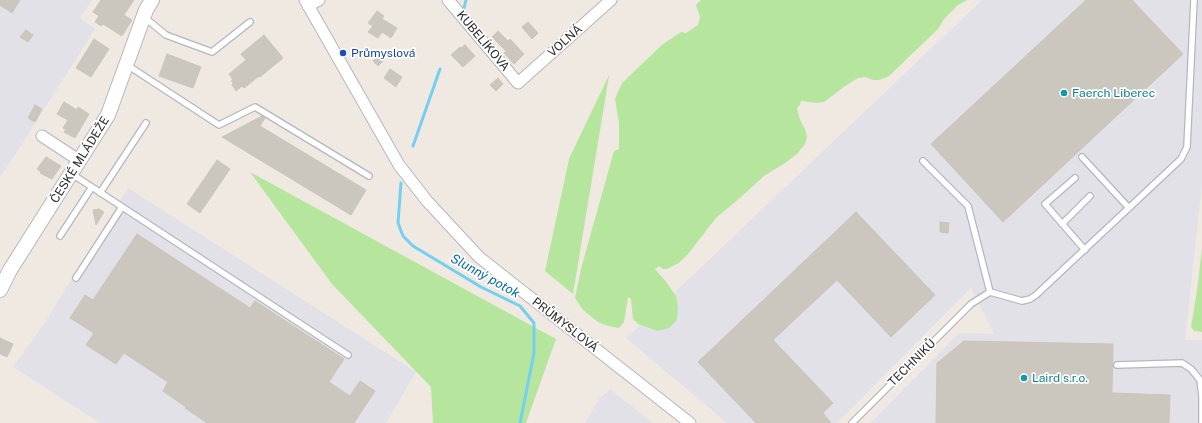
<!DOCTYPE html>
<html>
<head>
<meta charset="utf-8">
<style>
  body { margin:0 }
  canvas { display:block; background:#efe9e1 }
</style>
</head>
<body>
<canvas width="1202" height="423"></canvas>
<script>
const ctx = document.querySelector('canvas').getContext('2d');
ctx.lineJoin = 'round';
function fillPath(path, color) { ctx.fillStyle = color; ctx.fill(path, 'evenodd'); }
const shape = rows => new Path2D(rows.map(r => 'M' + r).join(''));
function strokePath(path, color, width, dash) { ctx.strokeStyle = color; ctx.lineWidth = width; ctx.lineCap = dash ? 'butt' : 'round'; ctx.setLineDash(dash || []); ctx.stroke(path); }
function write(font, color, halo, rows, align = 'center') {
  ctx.font = font + ' "Public Sans",sans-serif'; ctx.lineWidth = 3.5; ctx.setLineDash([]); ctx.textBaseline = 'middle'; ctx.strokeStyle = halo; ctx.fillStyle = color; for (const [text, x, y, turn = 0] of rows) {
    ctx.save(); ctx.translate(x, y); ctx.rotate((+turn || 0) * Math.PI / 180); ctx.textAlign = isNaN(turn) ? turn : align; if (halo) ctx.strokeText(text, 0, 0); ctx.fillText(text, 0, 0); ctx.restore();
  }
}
const industrial = shape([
  [0,0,92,0,80,18,95,29,24,141,0,177],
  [982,0,1202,0,1202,184,1185,340,1202,340,1202,423,870,423,959,333,994,334,971,288,837,423,727,423,626,338,640,325,657,331,676,296,674,293],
  [128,188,416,372,386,423,100,423,13,367,44,324],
  [610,389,653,423,585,423,599,399]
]);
const green = shape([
  [701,0,967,0,958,5,944,19,938,29,889,76,879,80,873,80,866,77,858,78,845,86,824,102,816,103,801,101,800,105,797,108,800,120,805,129,807,137,805,144,797,154,785,163,764,176,742,196,716,218,688,254,679,263,667,269,663,269,659,266,655,269,667,283,676,296,678,308,677,320,669,328,657,331,638,324,633,319,631,299,628,297,624,322,619,328,608,326,598,322,583,310,575,298,582,265,614,151,619,149,619,124,615,99,622,83,663,44,681,32,686,33,698,25,700,17,696,5],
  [609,75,609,76,573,294,545,271,569,159],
  [250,172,556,339,526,423,433,423,431,387,332,284],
  [1202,248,1202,332,1194,331,1191,327,1197,291]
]);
const stream = shape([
  [463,12,466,0],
  [413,146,440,69],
  [401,183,398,223,403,236,413,246,481,287,520,306,534,323,534,353,520,423]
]);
const building = shape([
  [0,0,20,0,12,13,0,5,0,0],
  [101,0,134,0,124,15,132,20,122,36,103,24,101,26,95,22,99,16,93,12,101,0],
  [1086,0,1132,0,1183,54,1003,222,931,144,1086,0],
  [377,11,384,16,382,19,397,28,391,38,382,32,378,38,368,32,373,26,368,23,377,11],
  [528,22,538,33,532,39,522,27,528,22],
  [26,30,33,35,28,42,20,37,26,30],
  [498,31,508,41,510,39,524,54,514,64,504,53,506,51,492,37,498,31],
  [264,35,283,58,260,77,259,76,244,88,242,86,236,91,232,85,233,83,231,81,233,80,229,74,246,60,241,54,264,35],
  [94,39,109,49,91,77,76,68,94,39],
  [465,45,475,56,463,67,451,55,460,47,461,48,465,45],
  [380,53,386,58,378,66,373,61,380,53],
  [167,54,201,67,193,88,159,76,167,54],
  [390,69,402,77,396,87,384,78,390,69],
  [498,78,503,84,496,91,490,85,498,78],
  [64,102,77,110,78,107,89,114,75,138,64,132,66,129,63,128,68,120,57,114,64,102],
  [35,105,42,109,35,122,28,118,35,105],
  [262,116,265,118,260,126,366,190,351,215,222,137,262,116],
  [46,157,61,166,52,179,40,173,41,172,37,169,46,157],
  [217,160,230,169,200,213,187,204,217,160],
  [99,209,104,212,96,225,93,210,99,209],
  [856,212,935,295,891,337,837,280,773,340,833,403,823,413,831,423,756,423,698,362,856,212],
  [940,222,949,223,948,233,940,232,940,222],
  [137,234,250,308,255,301,344,359,329,382,350,396,360,381,375,391,354,423,207,423,185,408,186,407,163,391,168,382,124,353,116,364,86,345,94,333,70,318,85,295,93,300,137,234],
  [0,338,13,344,7,357,0,354,0,338],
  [964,341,1113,344,1112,393,1170,395,1169,423,936,423,937,363,964,341]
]);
const service = shape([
  [144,17,166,35,212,52,250,22],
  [127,65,219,125,255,107,369,176],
  [1082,157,1129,208],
  [923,161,968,206,990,292],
  [72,174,348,355],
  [1075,178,1045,204,1085,250],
  [100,193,146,123],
  [1062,224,1090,196],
  [60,236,92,187],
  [76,278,122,207],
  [1117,365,1182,363,1191,369,1200,380,1202,396,1202,423],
  [852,423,971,304,990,292,1022,301,1030,299,1036,295,1181,159,1187,147,1194,0]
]);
const minor = shape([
  [305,0,399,165,427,201,479,257,690,423],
  [448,0,518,83,611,0],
  [308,6,319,0],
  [42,136,80,161]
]);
const tertiary = shape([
  [0,290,10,270,108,115,146,10,152,0]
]);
const markers = [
  [343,53,4,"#1a4fb4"],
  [1064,93,4,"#0f9aa8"],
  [1024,378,4,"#0f9aa8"]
];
const streetNames = [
  ["KUBELÍKOVA",483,41,50],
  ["VOLNÁ",565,41,-42],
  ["ČESKÉ MLÁDEŽE",80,160,-58],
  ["PRŮMYSLOVÁ",565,325,38],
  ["TECHNIKŮ",912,363,-45]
];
const transitNames = [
  ["Průmyslová",351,53]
];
const cultureNames = [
  ["Faerch Liberec",1072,93],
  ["Laird s.r.o.",1032,378]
];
const waterNames = [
  ["Slunný potok",485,276,29]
];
fillPath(industrial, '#e3e1e8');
fillPath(green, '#b6e59e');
strokePath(stream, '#75cff0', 3);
fillPath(building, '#cbc7bf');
strokePath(building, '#cbc5ba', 1);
strokePath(service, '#b4b7c1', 8);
strokePath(minor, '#b4b7c1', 13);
strokePath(tertiary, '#b4b7c1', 16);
strokePath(service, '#fff', 5.5);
strokePath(minor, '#fff', 11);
strokePath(tertiary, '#fff', 14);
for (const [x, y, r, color] of markers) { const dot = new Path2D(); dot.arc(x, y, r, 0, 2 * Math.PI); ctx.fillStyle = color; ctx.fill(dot); strokePath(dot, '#fff', 1.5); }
write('12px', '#2e2e2e', '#fff', streetNames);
write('12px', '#164399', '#fff', transitNames, 'left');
write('12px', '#0d838f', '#fff', cultureNames, 'left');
write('italic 13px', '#0d6fa3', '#fff', waterNames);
</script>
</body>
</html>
